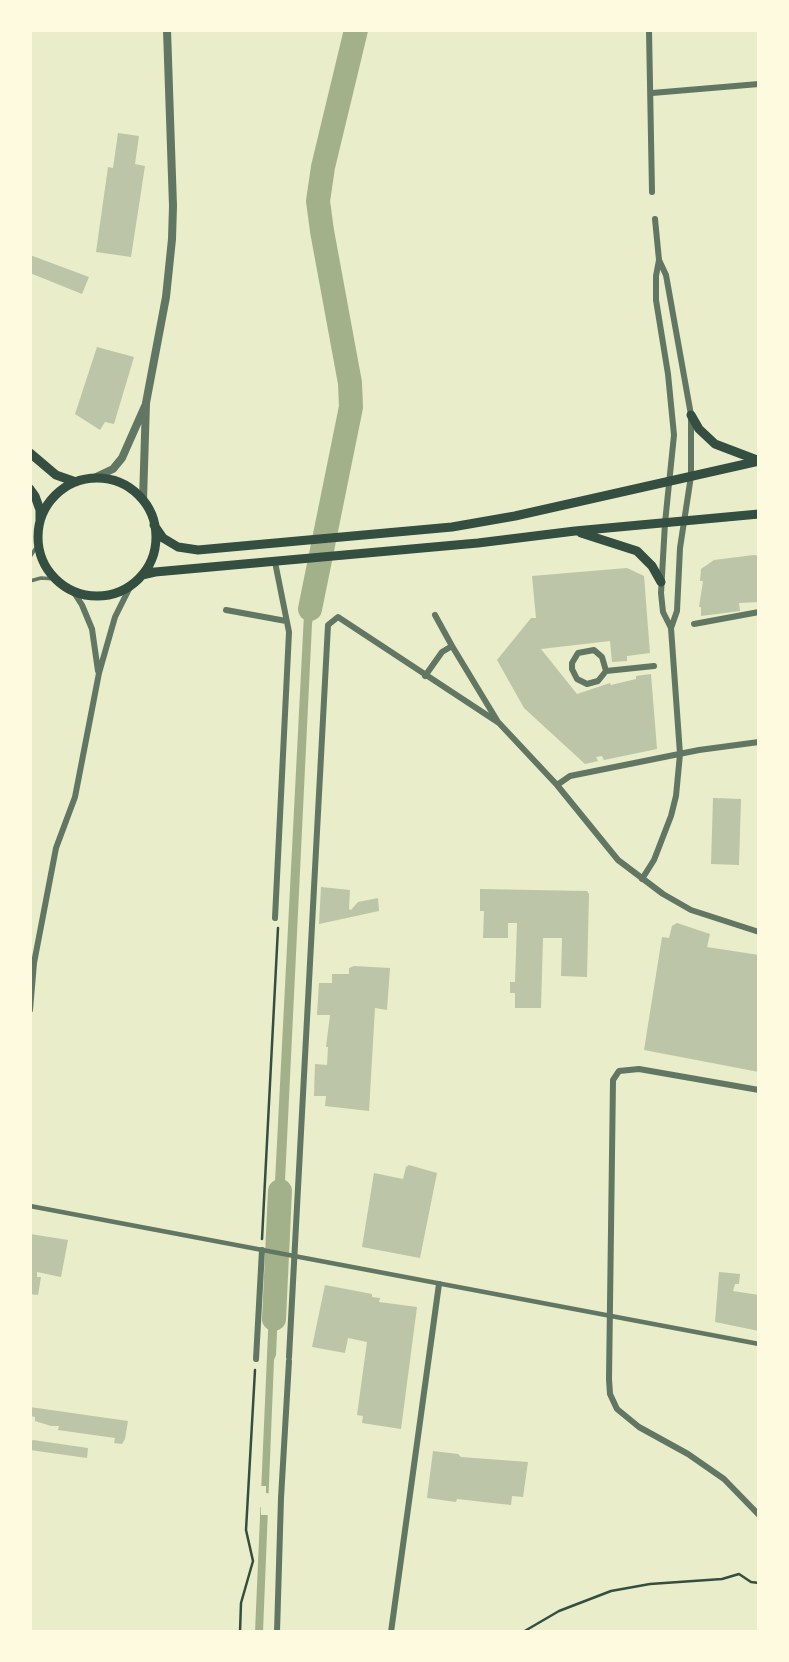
<!DOCTYPE html>
<html>
<head>
<meta charset="utf-8">
<style>
  body { margin:0 }
  #map { position:relative; width:789px; height:1662px; overflow:hidden; background:#e9edc9; font-family:"Nunito Sans",sans-serif }
  canvas { display:block }
  .frame { position:absolute; inset:0; border:32px solid #fefae0; pointer-events:none }
</style>
</head>
<body>
<div id="map">
<canvas width="789" height="1662"></canvas>
<div class="frame"></div>
</div>
<script>
const ctx = document.querySelector('canvas').getContext('2d');
ctx.lineJoin = 'round';
function fillPath(path, color) { ctx.fillStyle = color; ctx.fill(path, 'evenodd'); }
const shape = rows => new Path2D(rows.map(r => 'M' + r).join(''));
function strokePath(path, color, width, dash) { ctx.strokeStyle = color; ctx.lineWidth = width; ctx.lineCap = dash ? 'butt' : 'round'; ctx.setLineDash(dash || []); ctx.stroke(path); }
const water = shape([
  [320,576,319,583,325,584,323,588,318,587,312,624,283,1222,273,1221,304,614,312,577],
  [270,1286,279,1287,276,1355,274,1360,263,1632,255,1632]
]);
const pier = shape([
  [258,1486,266,1486,266,1493,273,1494,269,1515,261,1515,261,1507,257,1507]
]);
const river = shape([
  [310,609,351,407,350,383,322,231,318,201,323,167,356,30],
  [274,1319,280,1191]
]);
const building = shape([
  [118,133,139,136,135,164,145,166,131,257,96,252,108,167,113,168],
  [30,255,89,277,82,294,30,273],
  [97,347,134,357,114,424,105,422,100,430,75,414],
  [754,555,759,556,759,602,739,603,740,611,701,616,701,607,699,607,703,581,700,581,701,569,714,560],
  [627,568,644,576,650,653,627,656,627,661,612,662,610,641,541,649,577,694,610,683,611,685,636,679,636,676,651,674,657,749,604,760,602,756,596,757,598,761,585,764,524,708,497,660,531,618,536,618,532,576],
  [713,798,741,799,739,865,711,864],
  [321,887,350,890,349,909,351,910,358,902,378,898,379,911,319,924],
  [480,889,587,891,589,894,587,977,561,976,562,938,543,938,541,1008,515,1008,515,993,510,993,510,982,515,982,517,923,508,923,508,938,483,938,484,911,480,911],
  [677,923,710,934,707,947,759,955,759,1072,644,1050,662,937,669,938,672,926],
  [354,966,390,968,387,1010,375,1008,369,1111,325,1106,326,1096,314,1096,315,1064,327,1065,328,1047,326,1047,330,1015,317,1015,319,983,332,983,332,974,349,974,349,968],
  [409,1165,437,1173,420,1258,362,1247,374,1173,403,1179,406,1167],
  [30,1234,68,1240,61,1277,37,1272,37,1277,41,1277,38,1295,30,1294],
  [719,1272,740,1274,739,1284,735,1284,733,1291,759,1295,759,1331,715,1322],
  [325,1285,372,1294,372,1297,380,1298,379,1302,417,1307,401,1429,362,1423,363,1416,357,1415,367,1342,348,1338,345,1353,312,1347],
  [30,1407,128,1421,125,1439,122,1444,114,1443,115,1438,58,1430,59,1426,51,1426,35,1421,35,1417,30,1416],
  [33,1440,88,1448,87,1458,30,1450,30,1442],
  [433,1451,458,1454,461,1457,528,1462,523,1497,512,1496,511,1505,457,1499,456,1502,427,1498]
]);
const path = shape([
  [262,1239,278,928],
  [240,1632,241,1603,253,1561,246,1530,255,1370],
  [523,1632,559,1611,611,1591,650,1584,722,1579,739,1574,751,1582,759,1583]
]);
const service = shape([
  [30,557,39,543],
  [30,581,41,578,56,579]
]);
const pedestrian = shape([
  [30,1206,759,1344]
]);
const minor = shape([
  [649,30,652,192],
  [652,93,759,84],
  [655,219,659,260,666,275,691,415,691,476,680,548,677,611,671,628],
  [73,591,82,605,92,629,98,671],
  [226,610,286,621],
  [435,615,452,646],
  [694,624,759,612],
  [606,671,602,657,594,650,578,653,572,663,572,669,577,679,587,684,598,681,606,671,654,666],
  [425,676,442,652,452,646,498,722],
  [557,785,570,776,699,750,759,742],
  [642,879,654,860,671,816,676,796,680,754,671,628,663,612,661,593,665,523,674,435,668,374,656,300,656,276,659,260],
  [275,918,289,632,275,562],
  [30,1010,34,963,56,848,75,797,99,673,115,617,131,585],
  [759,1090,639,1069,619,1071,613,1080,609,1379,610,1394,617,1409,639,1427,688,1454,724,1479,759,1515],
  [289,1357,328,625,338,617,499,723,557,785,618,860,663,894,691,910,759,932],
  [256,1359,262,1250],
  [277,1632,281,1498,289,1361],
  [391,1632,439,1284]
]);
const tertiary = shape([
  [94,478,113,469,122,458,145,406],
  [143,500,146,403,166,297,172,239,173,206,167,30]
]);
const secondary = shape([
  [691,415,699,429,715,444,757,460],
  [30,453,56,475,76,482],
  '38 537a59 59 0 1 1 118 0a59 59 0 1 1-118 0Z',
  [30,489,35,496,40,510,40,520],
  [154,525,163,538,178,547,198,550,452,527,515,516,759,461],
  [581,533,637,551,652,566,661,582],
  [142,575,155,572,478,543,575,531,759,514]
]);
fillPath(water, '#a3b18a');
fillPath(pier, '#e9edc9');
strokePath(river, '#a3b18a', 24);
fillPath(building, '#bcc5a7');
strokePath(path, '#344e41', 2.5);
strokePath(service, '#617663', 3.5);
strokePath(pedestrian, '#617663', 4.5);
strokePath(minor, '#617663', 6);
strokePath(tertiary, '#617663', 8);
strokePath(secondary, '#344e41', 9);
</script>
</body>
</html>
